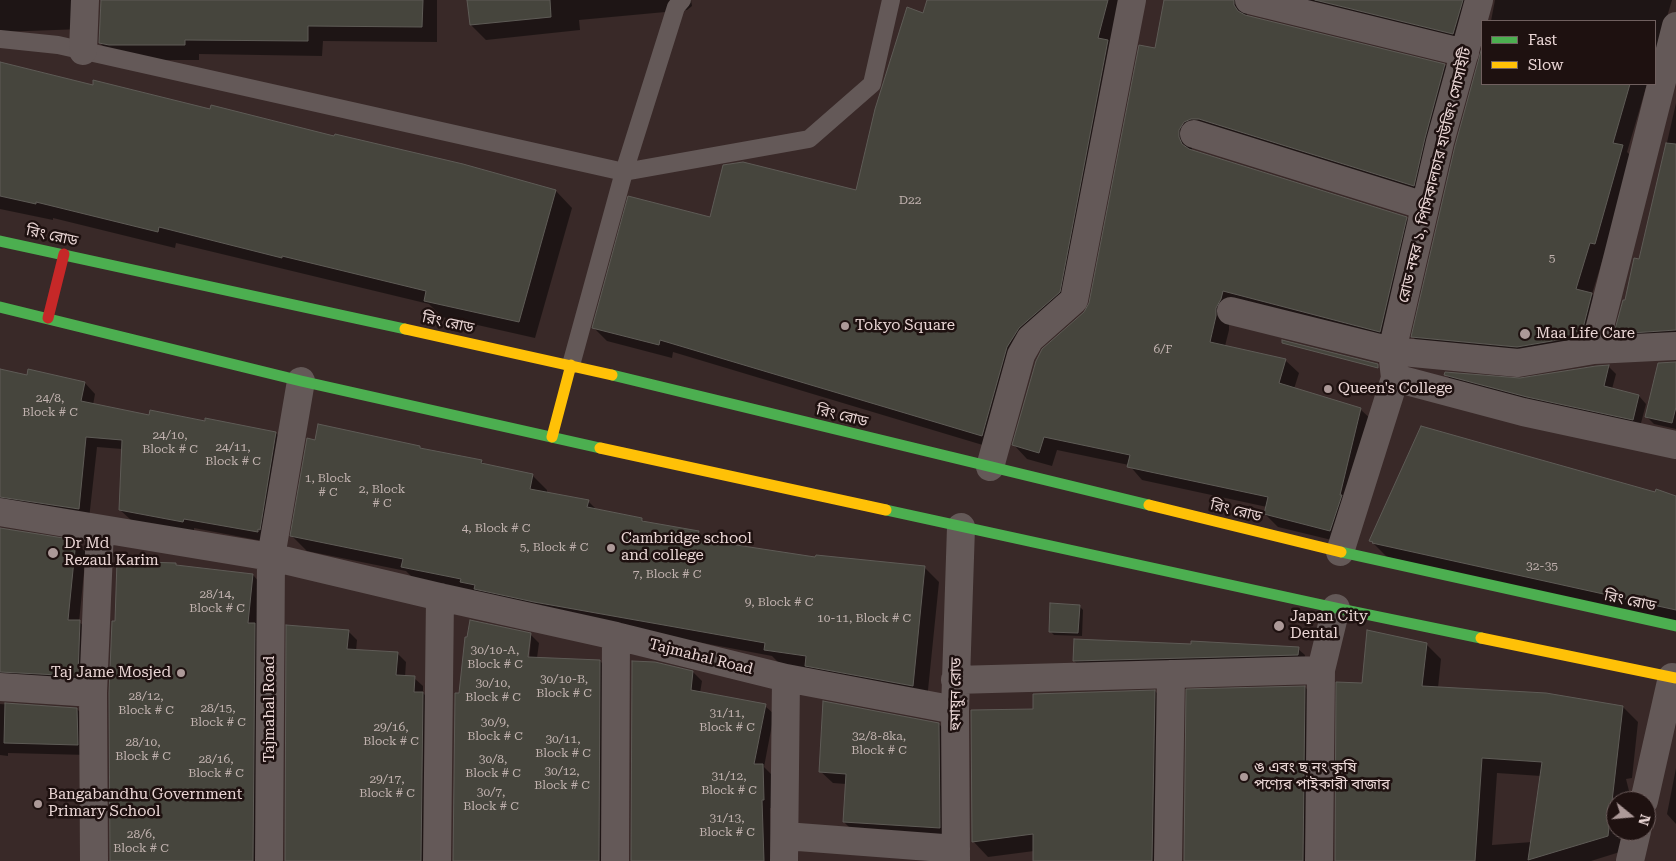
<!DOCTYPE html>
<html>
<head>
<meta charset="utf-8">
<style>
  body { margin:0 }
  #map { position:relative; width:1676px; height:861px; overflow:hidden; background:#392928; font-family:"Roboto Serif",serif }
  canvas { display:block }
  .legend { position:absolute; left:1481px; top:20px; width:175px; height:65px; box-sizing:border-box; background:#1e1110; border:1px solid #70605f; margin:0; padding:6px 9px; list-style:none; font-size:15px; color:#ead6d5 }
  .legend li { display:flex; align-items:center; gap:10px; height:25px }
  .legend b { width:25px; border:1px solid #70605f }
  .north { position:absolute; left:1606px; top:791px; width:50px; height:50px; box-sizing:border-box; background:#1e1110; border:1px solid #70605f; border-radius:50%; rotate:107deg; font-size:14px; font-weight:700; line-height:20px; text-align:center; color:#ead6d5 }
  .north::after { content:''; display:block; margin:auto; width:18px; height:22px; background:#ac9998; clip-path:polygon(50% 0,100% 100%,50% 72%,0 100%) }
</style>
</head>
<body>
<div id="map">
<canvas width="1676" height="861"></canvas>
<ul class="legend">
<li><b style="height:6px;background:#4caf50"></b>Fast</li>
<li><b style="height:6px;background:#ffc107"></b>Slow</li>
</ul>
<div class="north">N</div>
</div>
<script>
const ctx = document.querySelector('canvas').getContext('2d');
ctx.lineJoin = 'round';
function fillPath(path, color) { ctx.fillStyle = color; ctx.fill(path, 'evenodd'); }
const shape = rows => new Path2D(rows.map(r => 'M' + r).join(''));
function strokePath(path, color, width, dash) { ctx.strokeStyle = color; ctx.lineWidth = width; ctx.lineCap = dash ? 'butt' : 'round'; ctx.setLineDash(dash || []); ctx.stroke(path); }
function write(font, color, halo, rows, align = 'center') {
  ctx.font = font + ' "Roboto Serif","Noto Sans Bengali",serif'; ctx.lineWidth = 5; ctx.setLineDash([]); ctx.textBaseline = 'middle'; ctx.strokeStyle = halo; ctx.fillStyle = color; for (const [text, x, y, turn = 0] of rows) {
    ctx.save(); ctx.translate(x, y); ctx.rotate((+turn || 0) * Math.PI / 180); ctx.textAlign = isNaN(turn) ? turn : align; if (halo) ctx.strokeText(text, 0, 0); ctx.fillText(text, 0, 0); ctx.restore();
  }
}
const shadow = shape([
  [0,0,97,0,83,29,0,32],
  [102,0,437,0,437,42,323,41,322,56,199,54,199,60,124,60,115,58,100,43],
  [469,0,691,0,692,6,687,10,579,20,580,30,486,40,471,25],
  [928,0,1124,0,1073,305,1033,341,996,449,673,352,672,358,607,341,594,328,711,218,857,192,924,14],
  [1165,0,1255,0,1247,10,1247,17,1445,65,1458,79,1427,199,1192,144,1192,151,1406,218,1420,231,1394,345,1229,322,1229,330,1225,346,1285,360,1299,373,1294,389,1360,409,1374,422,1344,543,1278,527,1265,514,1267,507,1142,480,1129,465,1057,450,1052,466,1027,459,1014,445,1091,303,1156,50],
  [1276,0,1485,0,1467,47],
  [1495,0,1672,0,1655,57,1655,21,1491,21],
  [1482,52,1482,84,1647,84,1627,152,1635,160,1608,257,1604,255,1592,294,1605,307,1595,349,1426,350,1413,337,1456,146],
  [0,63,94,86,556,191,572,208,535,338,442,317,429,304,176,243,175,248,53,218,53,220,0,209],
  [1676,103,1676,339,1624,341,1616,333,1624,301,1626,302,1640,261],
  [1676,363,1676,429,1654,424,1646,416],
  [1608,366,1616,374,1612,389,1639,396,1646,404,1640,427,1453,382,1445,374,1520,380],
  [0,370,28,376,29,371,85,383,95,394,93,405,150,417,206,422,206,419,276,433,286,444,268,542,194,528,194,532,131,520,120,510,122,449,97,447,89,519,0,511],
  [319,426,481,461,486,465,532,475,547,490,547,493,588,501,598,511,642,519,646,523,698,532,708,542,816,558,924,567,939,582,927,700,781,665,772,656,491,603,417,582,406,571,307,551,292,536],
  [1656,494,1676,497,1676,622,1387,557,1370,540],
  [0,529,75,542,86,552,79,622,91,632,88,686,0,686],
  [177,566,253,575,261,584,257,627,263,633,262,861,111,861,116,622],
  [1079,606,1083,610,1082,636,1054,635,1050,631],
  [348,631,357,640,356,651,397,653,406,662,405,677,414,678,423,686,423,693,432,702,430,861,286,861],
  [530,634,539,643,537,658,600,661,609,670,608,861,454,861,460,695],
  [529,639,531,639,529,663,526,663],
  [1426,644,1441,659,1438,688,1623,707,1638,722,1632,778,1626,779,1630,795,1629,801,1616,801,1616,831,1626,831,1623,851,1591,861,1336,861,1363,685],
  [1497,773,1541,776,1532,842,1492,845],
  [1298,649,1305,655,1304,661,1081,667,1074,661],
  [693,672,702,681,700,693,765,706,774,714,764,767,771,774,772,808,770,808,772,861,632,861],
  [1305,687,1320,703,1318,861,1185,861],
  [1155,691,1170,707,1168,861,1034,861,1034,851,988,857,973,841,1034,710],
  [0,704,77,709,88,720,88,755,8,753,8,756,0,755],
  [939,724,951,737,952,840,856,834,844,822,846,784,833,783,820,771],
  [1676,768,1676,824,1667,814]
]);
const building = shape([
  [101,0,423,0,422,27,308,26,308,41,185,40,185,45,109,45,99,43,101,0],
  [467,0,550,0,551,17,470,25,467,0],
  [927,0,1108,0,1098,38,1108,40,1060,292,1019,328,1007,347,982,436,660,340,659,345,592,328,628,196,710,217,723,165,743,162,856,190,875,109,907,7,923,13,927,0],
  [1164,0,1234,0,1234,5,1238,11,1245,15,1445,64,1425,138,1414,186,1199,119,1191,119,1184,122,1179,130,1179,137,1182,144,1189,149,1407,217,1380,332,1223,291,1221,299,1216,308,1216,316,1210,342,1286,359,1279,383,1361,408,1340,495,1342,495,1330,531,1264,514,1268,497,1127,467,1130,455,1044,437,1039,453,1012,445,1036,361,1042,349,1084,312,1089,303,1139,45,1155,48,1164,0],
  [1315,0,1463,0,1453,34,1315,0],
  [1482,47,1482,84,1630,84,1613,143,1623,145,1595,244,1590,243,1576,289,1592,293,1581,336,1517,347,1411,337,1455,146,1482,47],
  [0,62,93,85,93,80,210,109,211,105,334,136,335,134,463,164,556,190,519,322,424,301,426,291,282,256,282,258,159,227,158,232,36,202,36,204,0,196,0,62],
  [1666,143,1676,144,1676,330,1631,333,1617,329,1616,333,1614,333,1623,300,1625,300,1634,258,1639,259,1666,143],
  [1282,340,1378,364,1378,368,1282,343,1282,340],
  [1676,362,1676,407,1672,423,1645,417,1658,363,1676,362],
  [1609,365,1604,386,1639,395,1633,420,1527,397,1444,375,1445,372,1520,378,1596,366,1609,365],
  [0,369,27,375,28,369,85,382,81,401,149,415,150,410,205,421,205,418,276,432,260,530,258,529,258,532,184,519,183,522,119,510,122,440,86,437,79,509,0,497,0,369],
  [318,424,420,446,420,448,482,460,481,463,533,474,530,489,589,500,587,507,642,518,642,521,699,531,697,539,815,557,816,555,925,566,913,686,805,666,806,656,764,650,765,643,534,602,474,589,475,585,460,582,461,579,401,567,403,559,290,536,307,438,315,440,318,424],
  [1421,426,1655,492,1656,489,1676,496,1676,610,1372,543,1373,542,1369,541,1421,426],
  [0,528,76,540,68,620,80,620,78,676,0,672,0,528],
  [117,561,176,563,176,565,253,574,248,623,255,623,253,861,110,861,109,693,112,621,115,621,117,561],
  [1050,603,1080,605,1078,633,1049,632,1050,603],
  [470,620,531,633,528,657,600,660,599,861,453,861,455,693,459,693,465,637,467,637,470,620],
  [286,625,349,630,347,649,398,652,396,675,415,676,414,692,423,692,421,861,285,861,286,625],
  [1367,630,1427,643,1422,686,1546,693,1623,706,1608,836,1528,860,1542,762,1482,758,1475,861,1335,861,1336,682,1362,683,1367,630],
  [1074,639,1191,644,1191,641,1299,647,1298,655,1073,661,1074,639],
  [632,661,655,662,693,671,691,690,766,704,754,764,763,764,764,800,762,800,764,861,631,861,632,661],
  [1305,686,1303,861,1184,861,1186,689,1305,686],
  [1155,690,1152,861,1033,861,1033,834,972,842,971,710,1033,709,1033,694,1155,690],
  [823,701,939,723,940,828,843,822,846,774,819,772,823,701],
  [5,703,77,708,78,745,4,743,5,703]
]);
const lane = shape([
  [682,0,676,7,624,172,809,139,872,84,891,0],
  [0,39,58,45,624,172,571,365]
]);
const street = shape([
  [1249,0,1465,53],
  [83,51,85,0],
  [1194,134,1425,206],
  [1231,311,1392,351,1440,142,1479,0],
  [1594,350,1676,26],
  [1395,378,1523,412,1676,445],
  [990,467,1021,355,1030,339,1074,300,1132,0],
  [0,512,271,557,440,597,616,636,786,678,955,710],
  [1340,552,1395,378,1392,351,1518,363,1594,350,1676,346],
  [955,680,1321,670,1336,608],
  [0,687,93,693],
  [1644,801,1672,677],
  [785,836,956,849],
  [94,861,93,693,100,529],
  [269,861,271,557,301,381],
  [437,861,440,597],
  [615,861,616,636],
  [784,861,786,678],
  [956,861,955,710,961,527],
  [1168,861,1171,674],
  [1319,861,1321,670],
  [1630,861,1637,831]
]);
const fast = shape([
  [0,241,405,329],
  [0,307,301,381,600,448],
  [612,375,1149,505],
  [886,510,1336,608,1481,638],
  [1341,552,1676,626]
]);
const slow = shape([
  [405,329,612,375],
  [552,437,571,365],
  [600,448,886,510],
  [1149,505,1341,552],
  [1481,638,1676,678]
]);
const jam = shape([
  [48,318,64,254]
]);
const markers = [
  [845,326,5,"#ac9998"],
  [1525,334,6,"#ac9998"],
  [1328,389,5,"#ac9998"],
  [611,548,5,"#ac9998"],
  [53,553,6,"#ac9998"],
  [1279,626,6,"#ac9998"],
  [181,673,5,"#ac9998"],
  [1244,777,5,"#ac9998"],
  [38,804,5,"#ac9998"]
];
const numberNames = [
  ["D22",910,200],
  ["5",1552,258],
  ["6/F",1163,349],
  ["24/8,",50,398],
  ["Block # C",50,412],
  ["24/10,",170,435],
  ["Block # C",170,449],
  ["24/11,",233,447],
  ["Block # C",233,461],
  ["1, Block",328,478],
  ["# C",328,492],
  ["2, Block",382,489],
  ["# C",382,503],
  ["4, Block # C",496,528],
  ["5, Block # C",554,547],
  ["32-35",1542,566],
  ["7, Block # C",667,574],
  ["28/14,",217,594],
  ["Block # C",217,608],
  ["9, Block # C",779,602],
  ["10-11, Block # C",864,618],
  ["30/10-A,",495,650],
  ["Block # C",495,664],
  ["30/10-B,",564,679],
  ["Block # C",564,693],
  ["30/10,",493,683],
  ["Block # C",493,697],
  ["28/12,",146,696],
  ["Block # C",146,710],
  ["28/15,",218,708],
  ["Block # C",218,722],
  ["31/11,",727,713],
  ["Block # C",727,727],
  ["30/9,",495,722],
  ["Block # C",495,736],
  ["29/16,",391,727],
  ["Block # C",391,741],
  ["32/8-8ka,",879,736],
  ["Block # C",879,750],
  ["30/11,",563,739],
  ["Block # C",563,753],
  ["28/10,",143,742],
  ["Block # C",143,756],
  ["28/16,",216,759],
  ["Block # C",216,773],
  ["30/8,",493,759],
  ["Block # C",493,773],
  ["30/12,",562,771],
  ["Block # C",562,785],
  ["31/12,",729,776],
  ["Block # C",729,790],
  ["29/17,",387,779],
  ["Block # C",387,793],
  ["30/7,",491,792],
  ["Block # C",491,806],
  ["31/13,",727,818],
  ["Block # C",727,832],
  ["28/6,",141,834],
  ["Block # C",141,848]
];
const streetNames = [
  ["রোড নম্বর ১, পিসিকালচার হাউজিং সোসাইটি",1435,175,-76],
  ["রিং রোড",52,236,12],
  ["রিং রোড",448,323,12],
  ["রিং রোড",842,416,14],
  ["রিং রোড",1236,511,14],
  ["রিং রোড",1630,601,12],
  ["Tajmahal Road",701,657,14],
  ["হুমায়ুন রোড",956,694,-89],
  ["Tajmahal Road",270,709,-90]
];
const poiNames = [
  ["Tokyo Square",855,326],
  ["Maa Life Care",1536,334],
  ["Queen's College",1338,389],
  ["Cambridge school",621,539],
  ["and college",621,556],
  ["Dr Md",64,544],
  ["Rezaul Karim",64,561],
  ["Japan City",1290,617],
  ["Dental",1290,634],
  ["Taj Jame Mosjed",171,673,"right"],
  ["ঙ এবং ছ নং কৃষি",1254,768],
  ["পণ্যের পাইকারী বাজার",1254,785],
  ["Bangabandhu Government",48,795],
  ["Primary School",48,812]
];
fillPath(shadow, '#0007');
fillPath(building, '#46453d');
strokePath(building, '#5e5b56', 1);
strokePath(lane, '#645958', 18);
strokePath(street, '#645958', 28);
strokePath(fast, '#4caf50', 11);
strokePath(slow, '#ffc107', 11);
strokePath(jam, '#c62828', 11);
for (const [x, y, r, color] of markers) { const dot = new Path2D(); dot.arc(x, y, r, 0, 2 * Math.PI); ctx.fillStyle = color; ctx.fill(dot); strokePath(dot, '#1e1110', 2); }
write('12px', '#c1b2af', null, numberNames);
write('15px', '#ead6d5', '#1e1110', streetNames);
write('15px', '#ead6d5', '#1e1110', poiNames, 'left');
</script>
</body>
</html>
